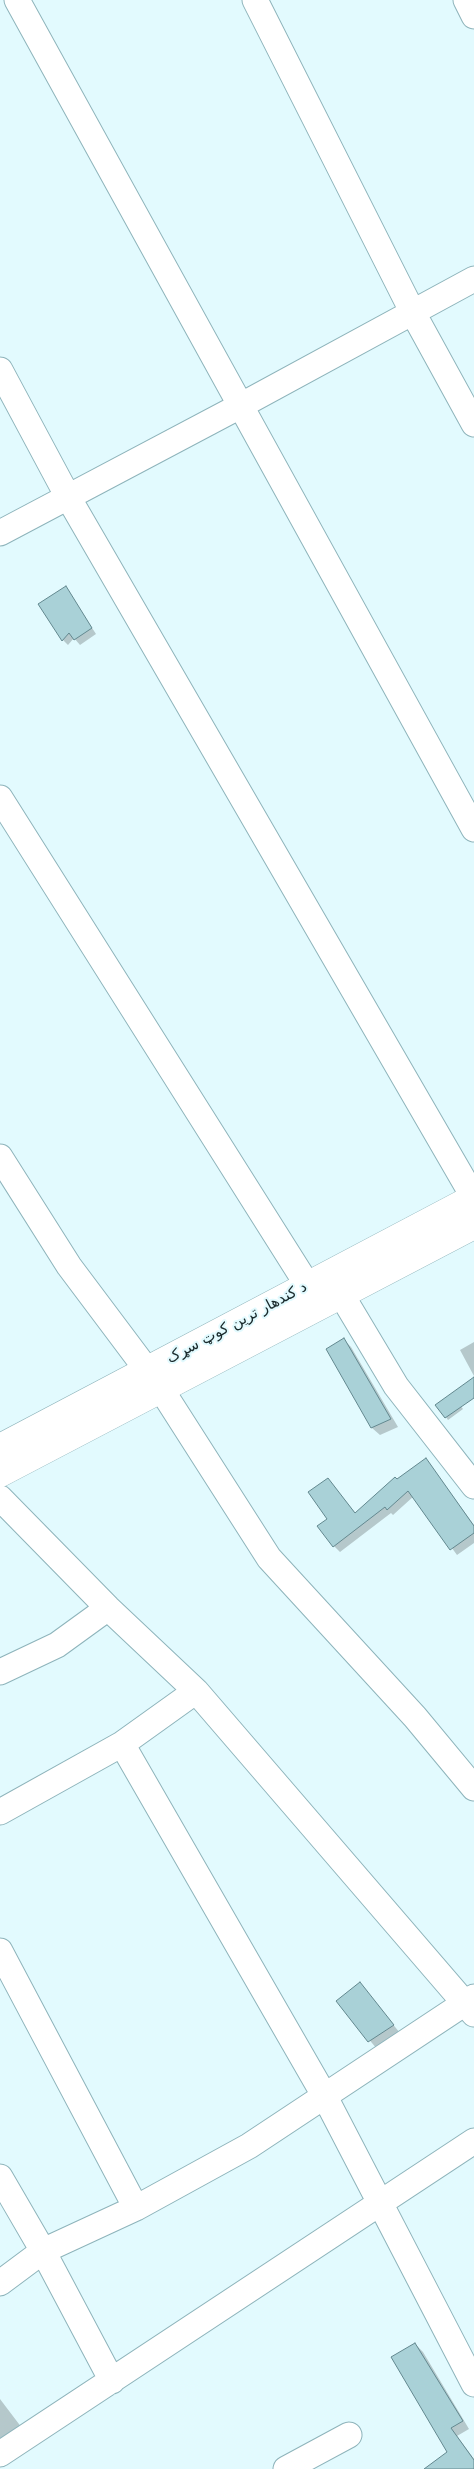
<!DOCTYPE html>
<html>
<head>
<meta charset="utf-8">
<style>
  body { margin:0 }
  canvas { display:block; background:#e2fafe }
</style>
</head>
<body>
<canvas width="474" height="2469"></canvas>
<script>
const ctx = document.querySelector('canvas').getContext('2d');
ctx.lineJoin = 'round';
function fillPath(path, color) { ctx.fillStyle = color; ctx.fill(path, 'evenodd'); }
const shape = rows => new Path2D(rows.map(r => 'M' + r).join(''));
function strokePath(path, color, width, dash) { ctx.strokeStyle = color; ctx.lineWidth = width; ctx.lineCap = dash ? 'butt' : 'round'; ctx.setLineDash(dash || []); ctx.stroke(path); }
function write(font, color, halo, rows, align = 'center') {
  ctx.font = font + ' "DejaVu Sans",Cairo,sans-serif'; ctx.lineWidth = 4; ctx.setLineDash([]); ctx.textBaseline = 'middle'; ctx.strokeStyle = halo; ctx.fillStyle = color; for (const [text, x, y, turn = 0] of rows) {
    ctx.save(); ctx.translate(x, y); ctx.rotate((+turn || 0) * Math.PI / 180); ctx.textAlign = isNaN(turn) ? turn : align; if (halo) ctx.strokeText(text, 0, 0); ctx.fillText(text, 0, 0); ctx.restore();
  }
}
const shadow = shape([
  [66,588,96,634,80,645,74,638,68,645,63,640],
  [343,1339,351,1347,398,1427,380,1435,372,1428,328,1349],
  [474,1342,474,1376,460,1350],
  [454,1397,463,1409,448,1420,446,1417],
  [426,1460,474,1525,474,1543,457,1555,414,1496,393,1515,391,1513,340,1552,334,1546,328,1519,328,1479,356,1514],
  [360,1984,400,2033,377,2049,337,2001],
  [415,2344,423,2352,469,2429,457,2436,474,2459,474,2469,438,2469,448,2452],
  [0,2399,22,2428,0,2443]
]);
const building = shape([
  [66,586,92,628,74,640,69,633,62,641,38,604,66,586],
  [344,1338,391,1419,371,1428,326,1349,344,1338],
  [474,1377,474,1398,445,1418,435,1405,474,1377],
  [426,1458,474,1526,474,1533,450,1550,408,1491,387,1510,385,1507,333,1547,317,1526,327,1519,308,1492,328,1478,355,1513,395,1477,397,1479,426,1458],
  [360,1982,394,2025,368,2042,336,2001,360,1982],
  [415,2343,463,2421,451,2428,474,2460,474,2469,424,2469,447,2452,391,2357,415,2343]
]);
const minor = shape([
  [17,0,474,829],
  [255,0,412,311,474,424],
  [466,0,474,16],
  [0,370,68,497,474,1198],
  [0,533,240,406,474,279],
  [0,798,308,1286],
  [0,1157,69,1266,147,1370],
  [341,1294,396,1386,474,1486],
  [161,1389,269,1558,415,1717,474,1788],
  [0,1498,108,1608,196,1691,474,2014],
  [0,1672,57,1645,108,1608],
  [122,1744,324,2095,474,2384],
  [0,1812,122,1744,196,1691],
  [0,1951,136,2208],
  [0,2177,43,2251,112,2381],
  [0,2283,43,2251,136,2208,249,2146,474,1997],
  [0,2454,474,2141],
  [286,2469,349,2435]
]);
const major = shape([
  [0,1448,474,1198],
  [0,1473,474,1225]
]);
const streetNames = [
  ["د کندهار ترين کوټ سړک",237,1323,-28]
];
fillPath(shadow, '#0003');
fillPath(building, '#a9d1d7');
strokePath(building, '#63888f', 1);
strokePath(minor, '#8eb4bb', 27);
strokePath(major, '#8eb4bb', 29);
strokePath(minor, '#fff', 25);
strokePath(major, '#fff', 28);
write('15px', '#19292b', '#e2fafe', streetNames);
</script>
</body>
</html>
